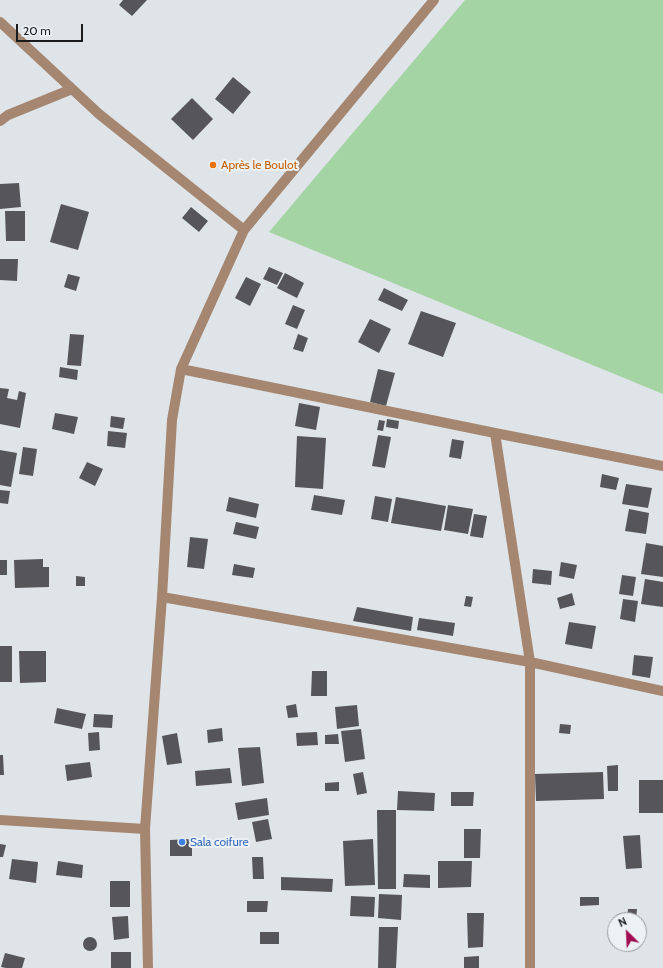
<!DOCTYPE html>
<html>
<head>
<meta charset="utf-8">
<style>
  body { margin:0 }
  #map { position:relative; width:663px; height:968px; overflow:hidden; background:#dfe4e8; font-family:Cabin,sans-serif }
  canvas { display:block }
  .north { position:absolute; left:607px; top:912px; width:40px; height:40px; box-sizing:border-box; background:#ecf1f5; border:1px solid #989b9e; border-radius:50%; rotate:336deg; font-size:11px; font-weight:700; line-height:16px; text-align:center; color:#191b1c }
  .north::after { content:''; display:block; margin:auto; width:14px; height:18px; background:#a10d52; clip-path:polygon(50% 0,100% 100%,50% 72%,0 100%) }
  .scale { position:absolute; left:16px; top:24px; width:67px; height:18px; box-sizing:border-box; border:2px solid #191b1c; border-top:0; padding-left:5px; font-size:12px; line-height:14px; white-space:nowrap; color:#191b1c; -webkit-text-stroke:3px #ecf1f5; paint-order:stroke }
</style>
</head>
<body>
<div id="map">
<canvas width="663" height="968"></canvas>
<div class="north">N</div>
<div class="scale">20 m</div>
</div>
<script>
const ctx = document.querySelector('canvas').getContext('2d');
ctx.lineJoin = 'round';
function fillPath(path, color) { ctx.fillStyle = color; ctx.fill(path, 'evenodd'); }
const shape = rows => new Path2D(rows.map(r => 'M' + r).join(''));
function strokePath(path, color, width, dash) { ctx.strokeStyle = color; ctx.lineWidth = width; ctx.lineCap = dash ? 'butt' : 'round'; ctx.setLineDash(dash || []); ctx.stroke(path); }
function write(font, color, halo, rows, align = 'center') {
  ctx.font = font + ' Cabin,sans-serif'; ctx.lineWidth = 4; ctx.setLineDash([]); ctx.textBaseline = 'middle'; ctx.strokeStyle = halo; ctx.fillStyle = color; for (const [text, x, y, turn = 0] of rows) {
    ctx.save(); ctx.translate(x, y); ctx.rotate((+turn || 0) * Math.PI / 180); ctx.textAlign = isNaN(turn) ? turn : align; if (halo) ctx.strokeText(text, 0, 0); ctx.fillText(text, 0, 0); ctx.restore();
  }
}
const green = shape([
  [465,0,663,0,663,394,269,232]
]);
const building = shape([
  [123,0,147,0,132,16,119,5],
  [233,77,251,92,233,114,215,99],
  [192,98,213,119,193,140,171,119],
  [19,183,21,207,0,209,0,184],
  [61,204,89,212,78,250,50,242],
  [191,207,208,221,199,232,182,218],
  [5,211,25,211,25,241,6,241],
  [0,259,18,259,17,281,0,280],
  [269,267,283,273,277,285,263,279],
  [285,273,304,283,297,298,277,288],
  [68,274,80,277,76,291,64,287],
  [246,277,261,284,250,306,235,298],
  [384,288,408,300,402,311,378,300],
  [293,305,305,310,297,329,285,324],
  [421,311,456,323,443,357,408,344],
  [370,319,391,329,379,353,358,342],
  [70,334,84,335,81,366,67,365],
  [298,334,308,338,303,352,293,349],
  [60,367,78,370,77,380,59,377],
  [378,369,395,373,386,406,370,402],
  [0,388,9,389,7,398,17,400,19,391,26,393,20,428,0,424],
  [299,403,320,407,316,430,295,426],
  [55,413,78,417,74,434,52,429],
  [111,416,125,418,123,429,110,427],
  [387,419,399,421,398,429,386,427],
  [379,420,385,421,383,431,377,430],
  [108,431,127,433,125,448,107,446],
  [378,435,391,437,385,468,372,466],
  [297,436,326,438,323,489,295,487],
  [452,439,464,441,461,459,449,457],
  [23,447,37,449,33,476,19,474],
  [0,450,17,453,11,487,0,485],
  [87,462,103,469,95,486,79,478],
  [602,474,619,478,616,490,600,487],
  [626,484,652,488,648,508,622,504],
  [0,490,10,491,8,504,0,503],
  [314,495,345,500,342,515,311,510],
  [375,496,392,499,388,522,371,519],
  [229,497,259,504,256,518,226,511],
  [396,497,446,506,441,531,391,523],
  [448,505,473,509,468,534,444,530],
  [629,509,649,513,646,534,625,531],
  [474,514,487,516,483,538,470,536],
  [236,522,259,527,256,539,233,534],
  [190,537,208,539,204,569,187,567],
  [646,543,663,546,663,577,641,574],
  [43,559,43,567,49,567,49,587,15,588,14,560],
  [0,560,7,560,7,575,0,575],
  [561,562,577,565,574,579,559,576],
  [234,564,255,568,253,578,232,575],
  [533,569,552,571,551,585,532,583],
  [622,575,636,577,633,596,619,594],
  [76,576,85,577,85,586,76,586],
  [645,579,663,582,663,607,641,604],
  [572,593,575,605,560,609,557,598],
  [466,596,473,597,471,607,464,606],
  [623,599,638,601,635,622,620,619],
  [357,607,413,617,411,631,353,621],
  [419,618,455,623,453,636,417,630],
  [569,622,596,626,592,649,565,644],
  [0,646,12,646,12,682,0,682],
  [19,651,46,651,46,682,20,683],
  [634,655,653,657,650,678,632,675],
  [312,671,327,671,327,696,311,696],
  [296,704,298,717,288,718,286,706],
  [357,705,359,726,337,729,335,707],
  [57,708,86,714,82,729,54,723],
  [94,714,113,715,112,728,93,727],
  [560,724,571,725,570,734,559,733],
  [222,728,223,741,208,743,207,730],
  [361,729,365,759,345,762,341,731],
  [99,732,100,750,89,751,88,733],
  [317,732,318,745,297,746,296,733],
  [177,733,182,763,167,765,162,736],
  [338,734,339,744,325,744,325,735],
  [260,747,264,783,242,786,238,748],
  [0,755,3,755,4,775,0,775],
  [90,762,92,777,67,781,65,765],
  [618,765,618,791,608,791,607,766],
  [230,768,232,783,196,786,195,771],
  [363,772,367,793,357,795,353,774],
  [603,772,604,799,536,801,535,774],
  [639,780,663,780,663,813,639,813],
  [339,782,339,791,325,791,325,783],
  [398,791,435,793,434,811,397,810],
  [451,792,474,792,473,806,451,806],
  [267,798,269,815,238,820,235,803],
  [377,810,396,810,396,889,378,889],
  [268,819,272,839,256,842,252,822],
  [464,829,481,829,480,858,464,858],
  [640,835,642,868,626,869,623,836],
  [192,839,192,856,170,856,170,840],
  [373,839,375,885,345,886,343,841],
  [0,844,6,845,3,857,0,857],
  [252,857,263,857,264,879,253,879],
  [12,859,38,862,36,883,9,879],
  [58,861,83,865,82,878,56,875],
  [438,861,472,861,471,887,438,888],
  [404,874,430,875,430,888,403,887],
  [281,877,333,879,332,892,281,890],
  [110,881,130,881,130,907,110,907],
  [379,894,402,895,401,920,378,918],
  [351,896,375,897,374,917,350,916],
  [580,897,599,897,599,905,580,906],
  [247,901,268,901,267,912,247,912],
  [628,909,637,909,636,920,627,920],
  [467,913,484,913,483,947,468,948],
  [128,916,129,938,114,940,112,917],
  [379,927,398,927,396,968,378,968],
  [260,932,279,932,279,944,260,944],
  '83 944a7 7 0 1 1 14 0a7 7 0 1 1-14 0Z',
  [111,952,131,952,131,968,111,968],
  [5,953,25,958,22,968,6,968,1,967],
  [479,956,479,968,464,968,464,957]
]);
const street = shape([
  [0,22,99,114,244,230],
  [0,121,8,115,72,89],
  [181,369,495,433,530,662,530,968],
  [495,433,663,466],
  [162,597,530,662,663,691],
  [0,820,145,829],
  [148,968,145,829,162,597,172,420,181,369,244,230,434,0]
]);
const markers = [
  [213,165,4,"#e8710a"],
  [182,842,4,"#3f7fe0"]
];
const foodNames = [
  ["Après le Boulot",221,165]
];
const shopNames = [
  ["Sala coifure",190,842]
];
fillPath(green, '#a4d4a4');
fillPath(building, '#56565a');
strokePath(street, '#a48671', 10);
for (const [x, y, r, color] of markers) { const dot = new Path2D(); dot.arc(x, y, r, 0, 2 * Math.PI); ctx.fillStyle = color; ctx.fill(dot); strokePath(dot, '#ecf1f5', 1.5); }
write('12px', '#c56008', '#ecf1f5', foodNames, 'left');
write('12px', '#366cbe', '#ecf1f5', shopNames, 'left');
</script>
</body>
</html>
